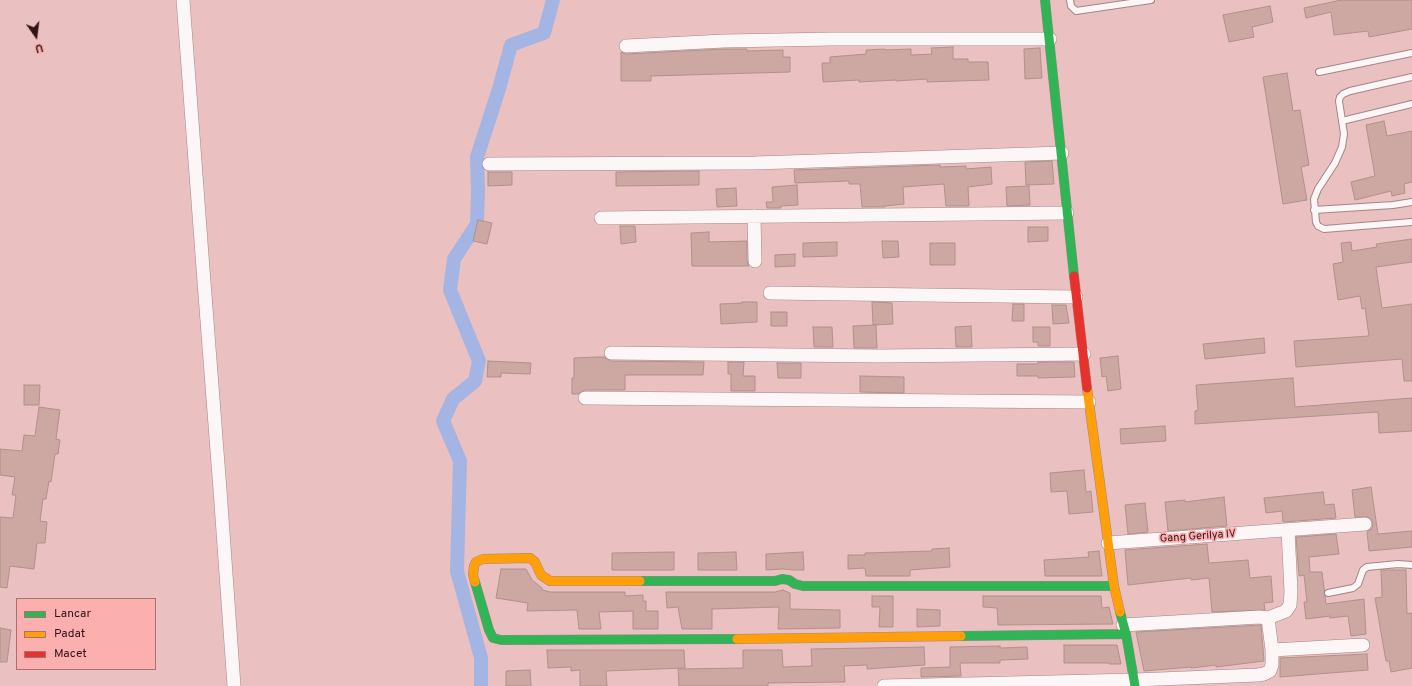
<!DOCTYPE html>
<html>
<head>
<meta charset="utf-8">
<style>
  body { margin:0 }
  #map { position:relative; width:1412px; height:686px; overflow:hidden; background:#eac0c0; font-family:Overpass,sans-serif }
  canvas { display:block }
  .legend { position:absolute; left:16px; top:598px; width:140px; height:72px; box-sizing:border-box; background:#fbafaf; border:1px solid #aa7171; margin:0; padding:5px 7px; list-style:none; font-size:12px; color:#301415 }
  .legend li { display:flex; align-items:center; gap:8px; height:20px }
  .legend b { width:20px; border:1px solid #aa7171 }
  .north { position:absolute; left:16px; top:16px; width:40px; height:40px; -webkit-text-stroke:3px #fbafaf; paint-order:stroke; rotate:166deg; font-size:11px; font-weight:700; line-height:16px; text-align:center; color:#301415 }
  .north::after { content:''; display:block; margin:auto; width:14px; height:18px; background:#301415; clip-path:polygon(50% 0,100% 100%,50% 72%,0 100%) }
</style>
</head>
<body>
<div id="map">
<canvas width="1412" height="686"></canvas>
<ul class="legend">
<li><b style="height:5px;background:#30b455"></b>Lancar</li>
<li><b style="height:5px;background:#ff9f0a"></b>Padat</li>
<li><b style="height:5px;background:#e5322d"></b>Macet</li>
</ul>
<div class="north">U</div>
</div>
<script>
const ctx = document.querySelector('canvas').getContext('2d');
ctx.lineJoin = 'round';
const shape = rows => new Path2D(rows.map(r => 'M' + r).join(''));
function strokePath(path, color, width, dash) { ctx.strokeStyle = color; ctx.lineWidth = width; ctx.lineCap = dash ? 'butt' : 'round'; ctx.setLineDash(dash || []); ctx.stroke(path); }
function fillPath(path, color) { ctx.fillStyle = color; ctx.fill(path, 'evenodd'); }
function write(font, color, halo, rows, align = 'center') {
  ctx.font = font + ' Overpass,sans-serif'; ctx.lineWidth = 3.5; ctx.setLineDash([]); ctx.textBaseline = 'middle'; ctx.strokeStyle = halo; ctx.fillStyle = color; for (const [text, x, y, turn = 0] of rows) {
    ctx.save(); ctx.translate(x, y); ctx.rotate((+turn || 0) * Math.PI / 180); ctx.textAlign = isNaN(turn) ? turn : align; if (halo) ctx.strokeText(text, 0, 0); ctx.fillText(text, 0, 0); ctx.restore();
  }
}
const canal = shape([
  [481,686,481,658,457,571,460,461,443,421,453,399,475,381,479,361,450,290,454,259,477,224,478,192,477,157,499,89,511,45,544,33,553,0]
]);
const building = shape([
  [1341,0,1412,0,1412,29,1369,37,1368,31,1334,35,1331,12,1306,18,1304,8,1341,0],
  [1270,6,1273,22,1252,27,1254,37,1229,42,1223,15,1270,6],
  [953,47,953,59,968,59,968,62,988,62,989,80,927,82,927,79,896,81,896,80,859,82,859,80,823,82,822,63,830,63,830,57,866,54,866,50,885,49,885,50,911,49,911,55,932,54,931,48,953,47],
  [1040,48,1042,78,1025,79,1024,49,1040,48],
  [723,49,747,49,747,51,783,50,783,57,790,57,790,72,651,76,651,81,621,81,621,52,626,54,723,49],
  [1287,73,1293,111,1300,110,1309,165,1301,167,1307,200,1283,204,1263,77,1287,73],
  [1384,121,1387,136,1412,131,1412,182,1404,184,1405,193,1392,196,1391,191,1355,200,1351,182,1375,176,1366,125,1384,121],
  [1052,161,1054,184,1026,185,1025,162,1052,161],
  [940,165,940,167,966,166,966,169,991,167,992,184,968,187,969,206,946,206,944,184,903,187,904,204,885,206,885,207,862,207,860,184,849,184,849,181,795,183,794,170,940,165],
  [699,171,699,185,616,186,616,172,699,171],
  [488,172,512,172,512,185,488,186,488,172],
  [797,185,798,205,781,206,781,208,767,208,766,202,773,202,772,187,797,185],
  [1029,186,1030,205,1007,206,1006,187,1029,186],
  [736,188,737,206,717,207,716,189,736,188],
  [478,220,492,223,487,244,473,241,478,220],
  [620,226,635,226,636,242,621,244,620,226],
  [1028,227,1048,227,1048,241,1028,242,1028,227],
  [709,232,709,242,747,241,747,261,749,266,692,266,691,233,709,232],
  [1412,239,1412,262,1376,267,1382,308,1412,304,1412,381,1404,381,1402,359,1296,367,1294,341,1369,336,1365,308,1362,309,1360,296,1338,300,1333,264,1343,262,1341,243,1351,242,1352,251,1377,247,1376,244,1412,239],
  [882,241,898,241,899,257,883,258,882,241],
  [837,242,837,256,803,257,803,243,837,242],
  [930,243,955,243,955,265,930,265,930,243],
  [795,254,795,266,775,267,775,255,795,254],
  [742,302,757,302,757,322,721,324,720,304,742,303,742,302],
  [872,302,892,303,893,324,873,325,872,302],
  [1013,304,1024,304,1024,321,1012,321,1013,304],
  [1052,305,1066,305,1069,323,1053,324,1052,305],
  [771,312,787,312,787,326,771,326,771,312],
  [876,325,877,348,854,348,853,326,876,325],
  [971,326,972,347,956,347,955,327,971,326],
  [813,327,832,327,833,347,814,347,813,327],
  [1033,327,1050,327,1050,346,1038,346,1038,342,1033,342,1033,327],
  [1264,338,1265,353,1205,359,1203,344,1264,338],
  [1118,356,1121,389,1108,391,1106,376,1102,377,1100,358,1118,356],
  [597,357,604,357,611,361,704,362,703,375,625,375,625,390,585,390,578,394,572,394,572,378,574,378,574,358,597,357],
  [488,361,531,363,530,374,501,373,501,377,487,377,488,361],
  [728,362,744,362,743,376,755,376,755,391,731,391,731,374,728,374,728,362],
  [1038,362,1074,362,1075,377,1038,378,1038,376,1017,376,1017,364,1038,364,1038,362],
  [777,363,801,363,801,378,778,378,777,363],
  [860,376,904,377,904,393,860,392,860,376],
  [1293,378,1295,407,1412,398,1412,431,1379,433,1378,412,1195,424,1195,411,1198,410,1196,385,1293,378],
  [24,385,40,385,39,405,24,405,24,385],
  [39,407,60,410,56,439,60,440,58,454,55,454,51,482,49,481,46,499,43,499,40,521,47,522,45,543,37,543,34,569,10,566,7,588,0,587,0,517,13,518,16,495,12,495,15,477,0,475,0,449,22,451,24,435,35,436,39,407],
  [1165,426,1166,441,1121,444,1120,429,1165,426],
  [1084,470,1086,492,1091,491,1093,512,1069,514,1067,491,1051,492,1050,473,1084,470],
  [1371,487,1378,534,1412,531,1412,547,1369,551,1367,532,1372,528,1373,523,1371,519,1368,517,1355,517,1352,490,1371,487],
  [1323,492,1325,505,1334,504,1336,518,1283,522,1282,511,1266,513,1264,498,1323,492],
  [1224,497,1227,526,1168,531,1165,502,1185,500,1185,502,1224,497],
  [1145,503,1148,532,1128,534,1125,505,1145,503],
  [1336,534,1339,554,1309,557,1310,572,1322,572,1326,604,1364,599,1366,634,1351,636,1348,616,1330,618,1330,616,1306,619,1304,602,1307,602,1304,575,1299,576,1296,537,1336,534],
  [1207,544,1209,563,1248,560,1250,578,1271,576,1273,602,1264,603,1265,610,1212,612,1209,578,1191,580,1191,578,1128,585,1125,550,1207,544],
  [949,548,950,567,910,570,910,576,866,576,865,568,848,569,848,555,865,555,865,553,932,551,932,549,949,548],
  [1099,551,1102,576,1045,576,1044,560,1089,557,1088,552,1099,551],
  [674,552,674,570,612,570,612,553,674,552],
  [736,552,737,570,698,570,698,553,736,552],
  [803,552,804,570,793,570,783,569,766,570,766,554,803,552],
  [501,569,526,569,532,580,542,588,542,590,550,592,625,592,625,596,643,595,643,601,646,601,646,611,658,611,658,629,633,629,633,611,599,612,601,629,579,629,577,610,527,611,528,603,496,598,501,569],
  [1381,570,1406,570,1407,614,1412,613,1412,668,1391,672,1389,661,1386,661,1375,598,1382,597,1381,570],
  [783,590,790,593,790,609,840,610,840,628,778,629,779,607,712,609,712,629,682,629,678,607,667,608,666,592,775,592,783,590],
  [872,596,893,596,893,627,879,627,880,607,872,607,872,596],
  [983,596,1101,596,1102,608,1109,607,1113,624,998,625,997,608,983,607,983,596],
  [917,609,940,610,940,626,917,627,917,609],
  [1261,625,1264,661,1216,667,1216,665,1191,668,1191,667,1144,671,1136,632,1261,625],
  [0,628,11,630,7,662,0,662,0,628],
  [1064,645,1117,645,1121,664,1109,664,1109,663,1064,663,1064,645],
  [1000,646,1000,648,1027,647,1028,659,1000,660,1000,663,960,663,961,676,921,677,921,668,950,667,950,647,1000,646],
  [924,647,925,665,867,669,867,665,844,666,845,682,768,683,768,686,679,686,678,669,743,668,743,650,782,650,783,667,812,666,811,649,924,647],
  [547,650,684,650,685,668,606,671,607,686,580,686,580,670,571,671,571,667,548,668,547,650],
  [1367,654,1368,670,1280,677,1280,658,1367,654],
  [530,670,531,686,506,686,506,671,530,670]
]);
const lane = shape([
  [1070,0,1071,6,1076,11,1151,0],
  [1319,72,1412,53],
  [1412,77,1350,91,1343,94,1340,97,1339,101,1344,134,1342,147,1335,163,1318,189,1314,199,1316,222,1318,226,1324,229,1412,222],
  [1342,121,1412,104],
  [1314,210,1393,205,1412,202],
  [1328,593,1353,588,1358,584,1363,570,1367,567,1398,564,1412,565]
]);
const street = shape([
  [183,0,204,282,220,490,234,686],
  [626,46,724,41,833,39,1050,39],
  [489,164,755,163,1062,153],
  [754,216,755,261],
  [601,218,1067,213],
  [770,293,1076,297],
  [611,353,878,356,1084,354],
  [585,398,1089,402],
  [1108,543,1365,524],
  [1268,618,1286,611,1290,605,1291,592,1288,530],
  [1272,650,1363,645],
  [884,686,1135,680,1258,675,1264,674,1270,671,1272,665,1272,650,1268,618,1259,617,1123,625]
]);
const fast = shape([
  [1045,0,1074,276],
  [640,581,775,581,782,579,789,580,795,584,803,586,1114,586],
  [475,582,489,630,493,638,501,640,737,639],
  [1120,612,1126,634,1135,686],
  [961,636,1126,634]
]);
const slow = shape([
  [1087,388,1114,586,1120,612],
  [475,582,473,575,474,566,476,562,483,559,530,558,535,562,541,575,550,581,640,581],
  [737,639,961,636]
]);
const jam = shape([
  [1074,276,1087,388]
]);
const streetNames = [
  ["Gang Gerilya IV",1198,537,-4]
];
strokePath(canal, '#a5b5e3', 14);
fillPath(building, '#cda7a1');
strokePath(building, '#b0918c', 1);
strokePath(lane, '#a48586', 8);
strokePath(street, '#a48586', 14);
strokePath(fast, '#a48586', 10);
strokePath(slow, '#a48586', 10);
strokePath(jam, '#a48586', 10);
strokePath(lane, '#fcf6f6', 6);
strokePath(street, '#fcf6f6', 13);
strokePath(fast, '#30b455', 9);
strokePath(slow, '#ff9f0a', 9);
strokePath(jam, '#e5322d', 9);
write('11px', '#301415', '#fbafaf', streetNames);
</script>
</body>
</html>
